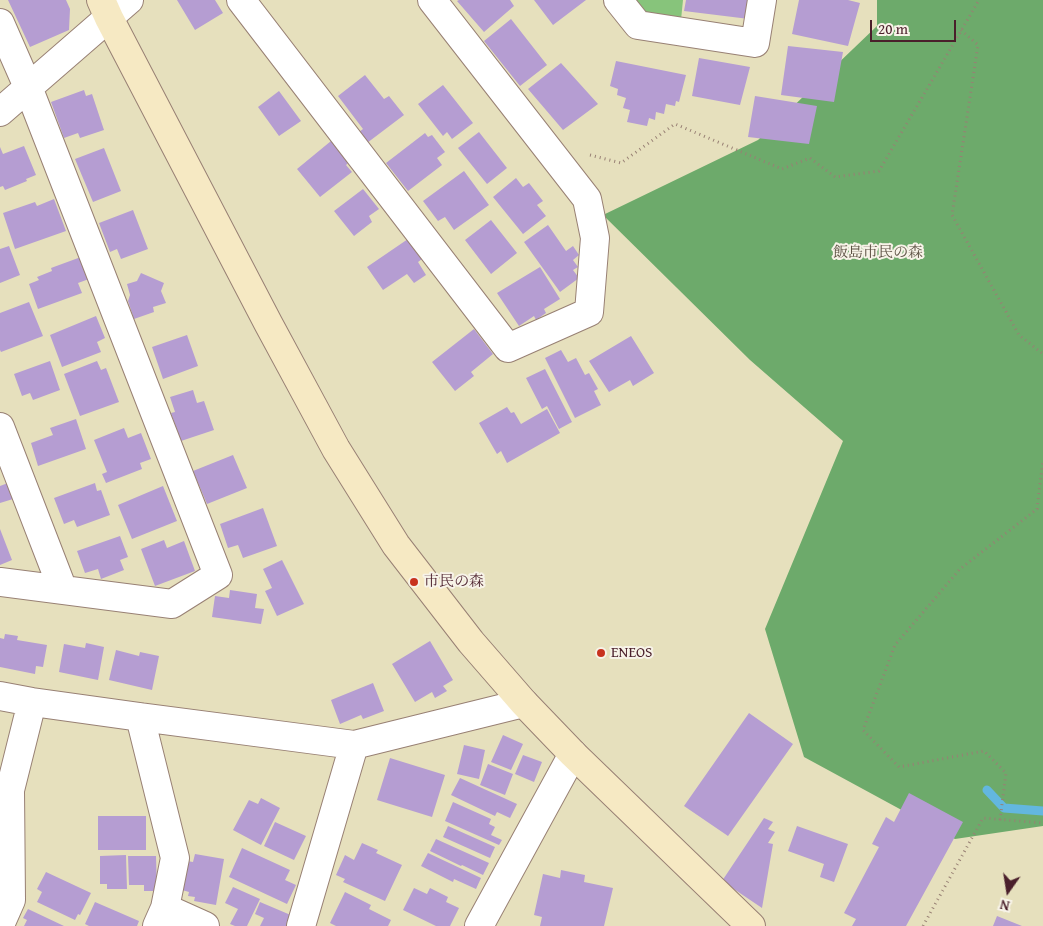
<!DOCTYPE html>
<html>
<head>
<meta charset="utf-8">
<style>
  body { margin:0 }
  #map { position:relative; width:1043px; height:926px; overflow:hidden; background:#e6e0bd; font-family:"Gentium Book Plus",serif }
  canvas { display:block }
  .north { position:absolute; left:983px; top:866px; width:50px; height:50px; -webkit-text-stroke:4px #f7f3e8; paint-order:stroke; rotate:193deg; font-size:14px; font-weight:700; line-height:20px; text-align:center; color:#4a1f2b }
  .north::after { content:''; display:block; margin:auto; width:18px; height:22px; background:#4a1f2b; clip-path:polygon(50% 0,100% 100%,50% 72%,0 100%) }
  .scale { position:absolute; left:870px; top:20px; width:86px; height:22px; box-sizing:border-box; border:2px solid #4a1f2b; border-top:0; padding-left:6px; font-size:15px; line-height:18px; white-space:nowrap; color:#4a1f2b; -webkit-text-stroke:4px #f7f3e8; paint-order:stroke }
</style>
</head>
<body>
<div id="map">
<canvas width="1043" height="926"></canvas>
<div class="north">N</div>
<div class="scale">20 m</div>
</div>
<script>
const ctx = document.querySelector('canvas').getContext('2d');
ctx.lineJoin = 'round';
function fillPath(path, color) { ctx.fillStyle = color; ctx.fill(path, 'evenodd'); }
const shape = rows => new Path2D(rows.map(r => 'M' + r).join(''));
function strokePath(path, color, width, dash) { ctx.strokeStyle = color; ctx.lineWidth = width; ctx.lineCap = dash ? 'butt' : 'round'; ctx.setLineDash(dash || []); ctx.stroke(path); }
function write(font, color, halo, rows, align = 'center') {
  ctx.font = font + ' "Gentium Book Plus","Noto Serif JP",serif'; ctx.lineWidth = 4; ctx.setLineDash([]); ctx.textBaseline = 'middle'; ctx.strokeStyle = halo; ctx.fillStyle = color; for (const [text, x, y, turn = 0] of rows) {
    ctx.save(); ctx.translate(x, y); ctx.rotate((+turn || 0) * Math.PI / 180); ctx.textAlign = isNaN(turn) ? turn : align; if (halo) ctx.strokeText(text, 0, 0); ctx.fillText(text, 0, 0); ctx.restore();
  }
}
const green = shape([
  [633,0,683,0,681,20,646,16]
]);
const forest = shape([
  [877,0,1043,0,1043,826,955,839,804,757,765,629,843,441,750,360,603,215,758,140,877,26]
]);
const stream = shape([
  [987,790,1004,808,1043,811]
]);
const building = shape([
  [8,0,66,0,70,9,69,30,30,47],
  [177,0,215,0,223,13,195,30],
  [459,0,510,0,514,6,484,32,457,1],
  [534,0,586,0,553,25],
  [686,0,751,0,749,19,684,11],
  [799,0,848,0,860,3,848,46,792,34],
  [511,19,547,65,520,86,484,41],
  [788,46,843,52,834,102,781,95],
  [699,58,750,67,740,105,692,96],
  [616,61,686,75,679,102,676,101,675,106,666,104,664,114,656,112,655,120,649,118,647,126,627,122,630,110,623,108,626,98,617,95,618,89,610,86],
  [561,63,598,104,563,130,528,89],
  [365,75,384,99,389,96,404,115,367,143,359,132,363,129,338,96],
  [443,85,473,123,452,139,447,132,443,136,418,104],
  [84,90,86,96,92,94,104,130,80,138,78,133,64,138,51,102],
  [279,91,301,121,279,136,258,107],
  [755,96,817,106,809,144,748,137],
  [479,132,507,168,487,184,458,148],
  [425,133,428,137,432,135,445,152,437,158,442,165,408,191,386,163],
  [331,141,349,162,346,165,352,172,320,197,297,169],
  [24,146,36,175,26,179,27,181,5,190,3,186,0,187,0,147,3,154],
  [104,148,121,191,93,202,75,159],
  [464,171,489,205,454,230,445,217,438,221,423,201],
  [516,178,523,187,529,183,543,201,537,205,546,216,523,234,493,197],
  [363,189,379,209,369,216,372,222,354,236,334,211],
  [54,199,66,231,15,249,3,213,35,202,37,206],
  [133,210,148,249,121,259,117,249,110,252,99,223],
  [491,220,517,253,491,274,465,240],
  [548,225,566,251,573,246,579,255,573,260,578,267,573,270,579,278,560,292,524,242],
  [408,239,422,259,418,262,426,275,414,283,407,274,383,290,367,267],
  [9,246,20,275,0,283,0,249],
  [81,257,89,279,78,283,82,293,38,309,29,284,39,280,37,277,52,271,51,268],
  [540,267,560,299,544,309,546,313,536,320,534,316,519,326,497,293],
  [141,273,164,283,161,291,166,303,153,307,154,312,134,319,128,301,130,295,127,284,137,281],
  [29,302,43,336,1,352,0,350,0,313],
  [96,316,105,338,97,342,101,352,62,367,50,335],
  [474,329,493,354,471,372,474,376,455,391,432,362],
  [187,335,198,366,163,379,152,347],
  [631,336,654,373,633,386,630,380,609,392,589,361],
  [561,350,568,362,576,358,585,375,589,373,598,389,594,391,601,405,575,418,545,358],
  [50,361,60,390,33,400,30,393,22,396,14,374],
  [97,361,101,370,106,368,119,402,80,416,64,374],
  [545,369,572,422,559,429,547,406,542,409,526,378],
  [193,390,197,403,204,401,214,430,181,441,171,413,175,412,170,397],
  [507,407,511,413,514,412,521,424,547,409,560,433,507,463,501,451,497,454,479,423],
  [76,419,86,449,38,466,31,443,53,435,50,428],
  [124,428,128,438,141,433,151,459,140,463,142,469,106,483,102,474,107,472,94,440],
  [233,455,247,488,207,504,193,471],
  [8,483,13,499,0,503,0,486],
  [95,483,97,491,101,490,110,515,77,527,74,520,64,524,54,498],
  [163,486,177,521,132,539,118,505],
  [263,508,277,546,243,558,238,545,228,548,220,524],
  [0,529,12,560,0,565],
  [120,536,128,557,120,560,124,570,101,579,98,569,85,573,77,551],
  [164,540,167,548,184,541,195,571,155,586,141,549],
  [282,560,304,604,277,616,265,591,272,588,263,569],
  [230,590,257,594,255,608,264,609,261,624,212,617,215,596,229,598],
  [5,634,18,636,17,640,47,645,43,667,36,666,35,674,0,667,0,638,4,639],
  [430,641,453,680,443,686,447,691,435,698,432,692,415,702,392,664],
  [86,643,104,647,98,680,59,672,64,644,85,648],
  [116,650,139,656,140,652,159,656,152,690,109,680],
  [373,683,384,711,363,719,361,715,340,724,331,700],
  [749,713,793,744,728,836,684,806],
  [503,735,523,744,511,770,491,762],
  [464,745,485,750,479,779,457,774],
  [523,755,542,762,534,782,515,774],
  [390,758,445,775,432,817,377,800],
  [488,764,513,774,505,795,480,785],
  [460,778,517,804,510,818,497,812,495,816,451,795],
  [909,793,963,822,906,926,852,926,856,919,844,913,879,847,872,844,886,817,894,822],
  [261,798,280,808,261,845,233,830,249,800,258,804],
  [453,802,491,819,489,824,495,827,491,835,502,840,499,845,445,821],
  [98,816,146,816,146,850,98,850],
  [764,818,773,822,768,829,775,832,768,843,773,844,762,908,722,881],
  [275,822,306,836,294,860,264,846],
  [448,826,495,847,490,858,443,837],
  [797,826,848,844,834,882,820,877,824,864,788,851],
  [436,839,489,863,483,875,462,865,461,866,430,851],
  [362,843,378,850,376,853,402,865,385,901,343,882,345,879,336,875,345,855,354,860],
  [242,848,290,870,285,880,296,885,287,904,229,877],
  [428,853,481,878,476,889,454,879,453,882,421,866],
  [195,854,224,859,216,905,194,901,195,897,188,896,189,892,182,890,187,861,193,862],
  [126,855,127,889,107,889,107,884,100,884,100,856],
  [128,856,156,856,157,891,144,891,144,885,129,885],
  [561,870,585,875,584,882,613,888,604,926,540,926,542,917,534,915,543,874,560,878],
  [46,872,91,893,80,915,78,914,75,920,37,902,42,892,37,889],
  [233,887,260,899,247,926,235,926,230,924,238,909,225,903],
  [414,888,427,894,430,888,448,897,446,902,459,908,450,926,436,926,403,910],
  [345,892,371,905,369,909,391,920,388,926,336,926,330,923],
  [95,902,139,921,137,926,89,926,85,924],
  [260,902,293,916,289,926,260,926,264,918,255,914],
  [28,909,64,926,24,926,27,920,23,918],
  [997,916,1022,926,993,926]
]);
const path = shape([
  [961,30,978,45,952,215,1019,335,1043,354],
  [590,155,621,163,675,124,782,169,810,158,835,177,879,171,979,0],
  [1000,820,1006,773,984,751,899,767,863,730,895,645,960,569,1037,509,1043,460],
  [923,926,983,818,1043,823]
]);
const street = shape([
  [241,0,508,348,589,312,595,238,587,199,432,0],
  [618,0,638,25,755,43,762,0],
  [0,23,28,87,218,575,172,604,0,582],
  [0,112,129,0],
  [0,427,63,590],
  [0,696,32,702,140,717,354,745,524,703],
  [140,717,175,858,165,908,157,926],
  [165,908,205,926],
  [0,925,11,900,10,790,32,702],
  [301,926,354,745],
  [479,926,573,754]
]);
const secondary = shape([
  [101,0,109,18,268,323,336,449,396,545,471,642,524,703,573,754,751,926]
]);
const markers = [
  [414,582,5,"#c8321e"],
  [601,653,5,"#c8321e"]
];
const parkNames = [
  ["飯島市民の森",878,253]
];
const poiNames = [
  ["市民の森",424,582],
  ["ENEOS",611,653]
];
fillPath(green, '#87c47b');
fillPath(forest, '#6daa6b');
strokePath(stream, '#63b7df', 9);
fillPath(building, '#b59dd2');
strokePath(street, '#988074', 30);
strokePath(secondary, '#988074', 30);
strokePath(path, '#988074', 3, [1, 4]);
strokePath(street, '#fff', 28);
strokePath(secondary, '#f6e9c3', 28);
for (const [x, y, r, color] of markers) { const dot = new Path2D(); dot.arc(x, y, r, 0, 2 * Math.PI); ctx.fillStyle = color; ctx.fill(dot); strokePath(dot, '#f7f3e8', 2); }
write('15px', '#5c5143', '#f7f3e8', parkNames);
write('15px', '#4a1f2b', '#f7f3e8', poiNames, 'left');
</script>
</body>
</html>
